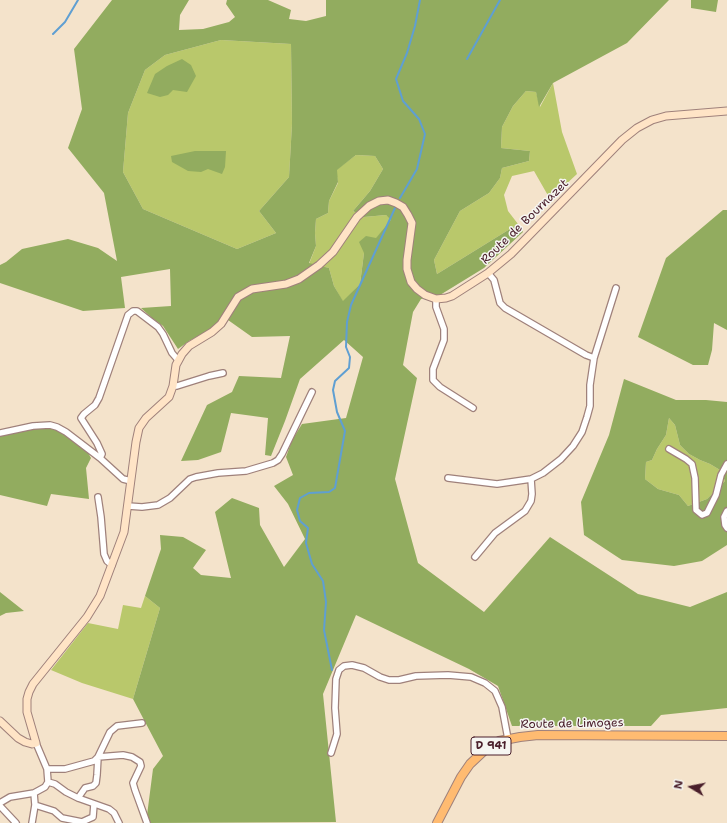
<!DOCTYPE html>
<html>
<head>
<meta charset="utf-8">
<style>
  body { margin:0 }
  #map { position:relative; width:727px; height:823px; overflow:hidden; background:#f4e3cb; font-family:"Shantell Sans",sans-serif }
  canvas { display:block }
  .north { position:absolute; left:671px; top:767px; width:40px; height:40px; -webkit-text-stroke:3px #f6f6f2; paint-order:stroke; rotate:280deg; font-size:11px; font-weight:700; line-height:16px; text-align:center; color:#4a1f2b }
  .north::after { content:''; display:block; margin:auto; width:14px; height:18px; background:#4a1f2b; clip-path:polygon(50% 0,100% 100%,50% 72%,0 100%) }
</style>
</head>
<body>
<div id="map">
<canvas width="727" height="823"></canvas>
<div class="north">N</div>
</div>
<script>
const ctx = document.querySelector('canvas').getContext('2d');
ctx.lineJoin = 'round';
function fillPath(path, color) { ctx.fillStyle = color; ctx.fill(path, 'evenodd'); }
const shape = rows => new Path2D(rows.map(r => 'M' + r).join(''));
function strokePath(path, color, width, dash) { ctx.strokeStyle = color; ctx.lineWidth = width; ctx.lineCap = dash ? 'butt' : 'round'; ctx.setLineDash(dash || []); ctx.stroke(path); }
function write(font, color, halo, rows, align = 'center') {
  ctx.font = font + ' "Shantell Sans",sans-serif'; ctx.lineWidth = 3; ctx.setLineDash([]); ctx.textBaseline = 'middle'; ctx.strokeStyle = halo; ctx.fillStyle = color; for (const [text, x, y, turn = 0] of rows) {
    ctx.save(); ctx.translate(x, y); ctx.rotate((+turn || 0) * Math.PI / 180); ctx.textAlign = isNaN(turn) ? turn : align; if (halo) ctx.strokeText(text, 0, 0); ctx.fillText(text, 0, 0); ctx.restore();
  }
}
const green = shape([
  [221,40,291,44,292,124,289,177,259,211,276,233,237,249,143,209,123,172,128,113,145,70,165,55],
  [553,83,562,132,577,174,550,199,534,171,512,176,504,195,508,211,518,224,437,274,434,260,460,211,489,193,500,178,502,168,529,161,530,151,501,148,502,127,513,106,526,91,536,92,540,107],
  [356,155,375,156,383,169,370,191,353,211,364,217,386,215,392,220,364,253,360,284,343,302,334,286,329,268,309,264,316,246,315,233,316,219,328,213,329,201,338,183,336,170],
  [669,418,675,425,680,445,689,454,700,460,710,464,720,470,725,481,707,499,688,506,679,495,658,489,645,479,646,462,652,460,657,449,666,435],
  [145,596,160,608,133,699,82,683,51,670,88,623,118,629,123,605,141,608]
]);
const forest = shape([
  [112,0,189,0,180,15,179,30,203,29,229,22,235,17,226,4,227,0,268,0,291,10,289,19,306,21,326,16,326,0,669,0,627,43,553,83,539,107,536,92,526,91,513,106,502,127,501,148,530,151,529,161,502,168,500,178,489,193,460,211,434,260,437,274,518,224,523,232,484,268,440,295,421,299,413,312,403,365,417,378,395,479,418,563,484,612,550,537,638,594,690,607,727,592,727,708,661,715,651,726,512,726,498,686,469,669,356,615,323,694,336,822,146,823,153,769,163,756,133,699,160,608,145,596,161,549,160,535,183,537,206,550,193,568,201,575,231,578,215,512,232,498,259,508,260,525,284,567,305,539,288,504,274,486,293,475,286,457,292,440,302,424,346,418,363,357,344,340,300,379,285,421,271,456,265,455,268,418,231,413,221,452,198,460,181,461,207,405,232,392,239,376,281,378,290,336,252,337,228,320,189,341,178,349,163,326,152,318,141,308,171,306,170,269,121,277,125,308,83,311,0,283,0,265,6,262,22,249,68,239,98,248,117,261,104,193,68,148,82,109,74,49],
  [221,40,291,44,292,124,289,177,259,211,276,233,237,249,143,209,123,172,128,113,145,70,165,55],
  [356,155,375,156,383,169,370,191,353,211,364,217,386,215,391,220,376,238,366,236,359,242,364,253,360,284,343,301,334,286,329,268,309,263,316,246,315,233,316,219,328,213,329,201,338,182,337,170],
  [691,0,718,0,716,12,691,8],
  [182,59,191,65,196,76,187,92,173,90,168,95,160,97,147,93,155,74,167,66],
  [195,151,226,151,225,167,222,174,208,169,201,172,188,171,172,162,171,156],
  [723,210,727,210,727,330,714,323,712,350,708,365,693,365,638,337,666,258],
  [624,379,676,400,706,400,727,402,727,545,702,561,674,566,622,560,584,535,581,502,609,435],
  [669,418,675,425,680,445,689,454,700,460,710,464,720,470,725,481,707,499,688,506,679,495,658,489,645,479,646,462,652,460,657,449,666,435],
  [34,428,56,428,87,451,91,458,86,468,89,499,51,494,47,506,0,495,0,434],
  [0,592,24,611,6,613,0,616]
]);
const stream = shape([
  [53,34,65,22,78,0],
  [467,59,500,0],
  [400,198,417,169,425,134,419,119,403,101,396,79,407,53,415,26,420,0],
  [332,670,324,630,326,602,323,581,312,564,306,543,308,528,300,521,297,510,300,498,309,493,329,492,335,488,345,431,337,412,333,390,335,381,349,368,350,357,346,347,347,322,351,305,395,208]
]);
const street = shape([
  [436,299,436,307,444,329,444,340,433,369,433,380,440,387,473,408],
  [594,358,616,288],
  [173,386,177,386,209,376,223,373],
  [0,433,33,426,50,425,57,427,66,432,100,458,123,479,131,481],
  [669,449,686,459,692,464,695,478,696,510,702,515,707,513,716,495,721,475,727,464],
  [100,458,102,454,97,443,81,418,84,414,95,405,99,398,128,315,133,311,137,311,158,327,163,334,172,353,178,360],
  [448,478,497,484,531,479,543,473,561,459,573,446,582,432,587,417,590,406,590,385,594,358,586,355,505,308,500,303,494,280,488,273],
  [98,497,101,517,104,554,107,561,112,565],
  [128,506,142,507,158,505,170,498,190,479,196,477,218,473,246,471,273,463,278,460,282,454,312,392],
  [727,511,724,517,725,525,727,528],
  [475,557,495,533,525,511,531,501,532,494,531,479],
  [331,753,337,734,335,708,336,679,339,670,344,666,352,665,364,668,380,677,389,680,399,680,416,676,448,675,471,677,485,683,495,691,502,707,508,739],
  [47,769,65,769,94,761,98,757,123,755,132,757,140,762,141,766,133,783,135,790,147,823],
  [48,782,55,784,66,792,78,798,109,809,114,813,119,823],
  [78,798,85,788,93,786,96,783,97,775,98,757,110,732,117,726,142,723],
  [0,803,10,797,34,793,45,787,48,782,47,769,36,743],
  [35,805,54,811,62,818,82,822,93,817,94,804],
  [0,806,16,823],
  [32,823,35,805,34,793]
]);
const secondary = shape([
  [0,721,18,738,25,742,32,744,36,743,27,712,27,699,29,692,33,684,87,617,100,596,124,532,136,442,139,428,146,418,169,397,173,386,176,365,182,354,189,346,212,332,221,324,238,297,252,289,286,284,299,279,319,265,333,252,357,217,369,206,379,201,388,200,396,203,403,207,408,215,412,223,407,260,407,269,411,282,417,289,425,295,436,299,446,298,452,296,488,273,511,254,622,140,637,128,652,120,666,116,727,111]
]);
const primary = shape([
  [437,823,461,777,470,764,487,748,499,741,520,737,538,735,727,736]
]);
const shields = [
  [491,746,40]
];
const shieldNames = [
  ["D 941",491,746]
];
const streetNames = [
  ["Route de Bournazet",525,222,-44],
  ["Route de Limoges",572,724,-1]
];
fillPath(green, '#b9c86b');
fillPath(forest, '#92ac5f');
strokePath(stream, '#5f9fd2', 2);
strokePath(street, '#9f817b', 8);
strokePath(secondary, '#9f817b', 9);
strokePath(primary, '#9f817b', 10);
strokePath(street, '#fff', 5.5);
strokePath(secondary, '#ffe4c6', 7);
strokePath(primary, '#ffbb71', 8);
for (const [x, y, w] of shields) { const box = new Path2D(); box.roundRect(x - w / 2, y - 9, w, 18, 3); ctx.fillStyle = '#f6f6f2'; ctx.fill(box); strokePath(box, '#4a1f2b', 1); }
write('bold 11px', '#4a1f2b', null, shieldNames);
write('12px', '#4a1f2b', '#f6f6f2', streetNames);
</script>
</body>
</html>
